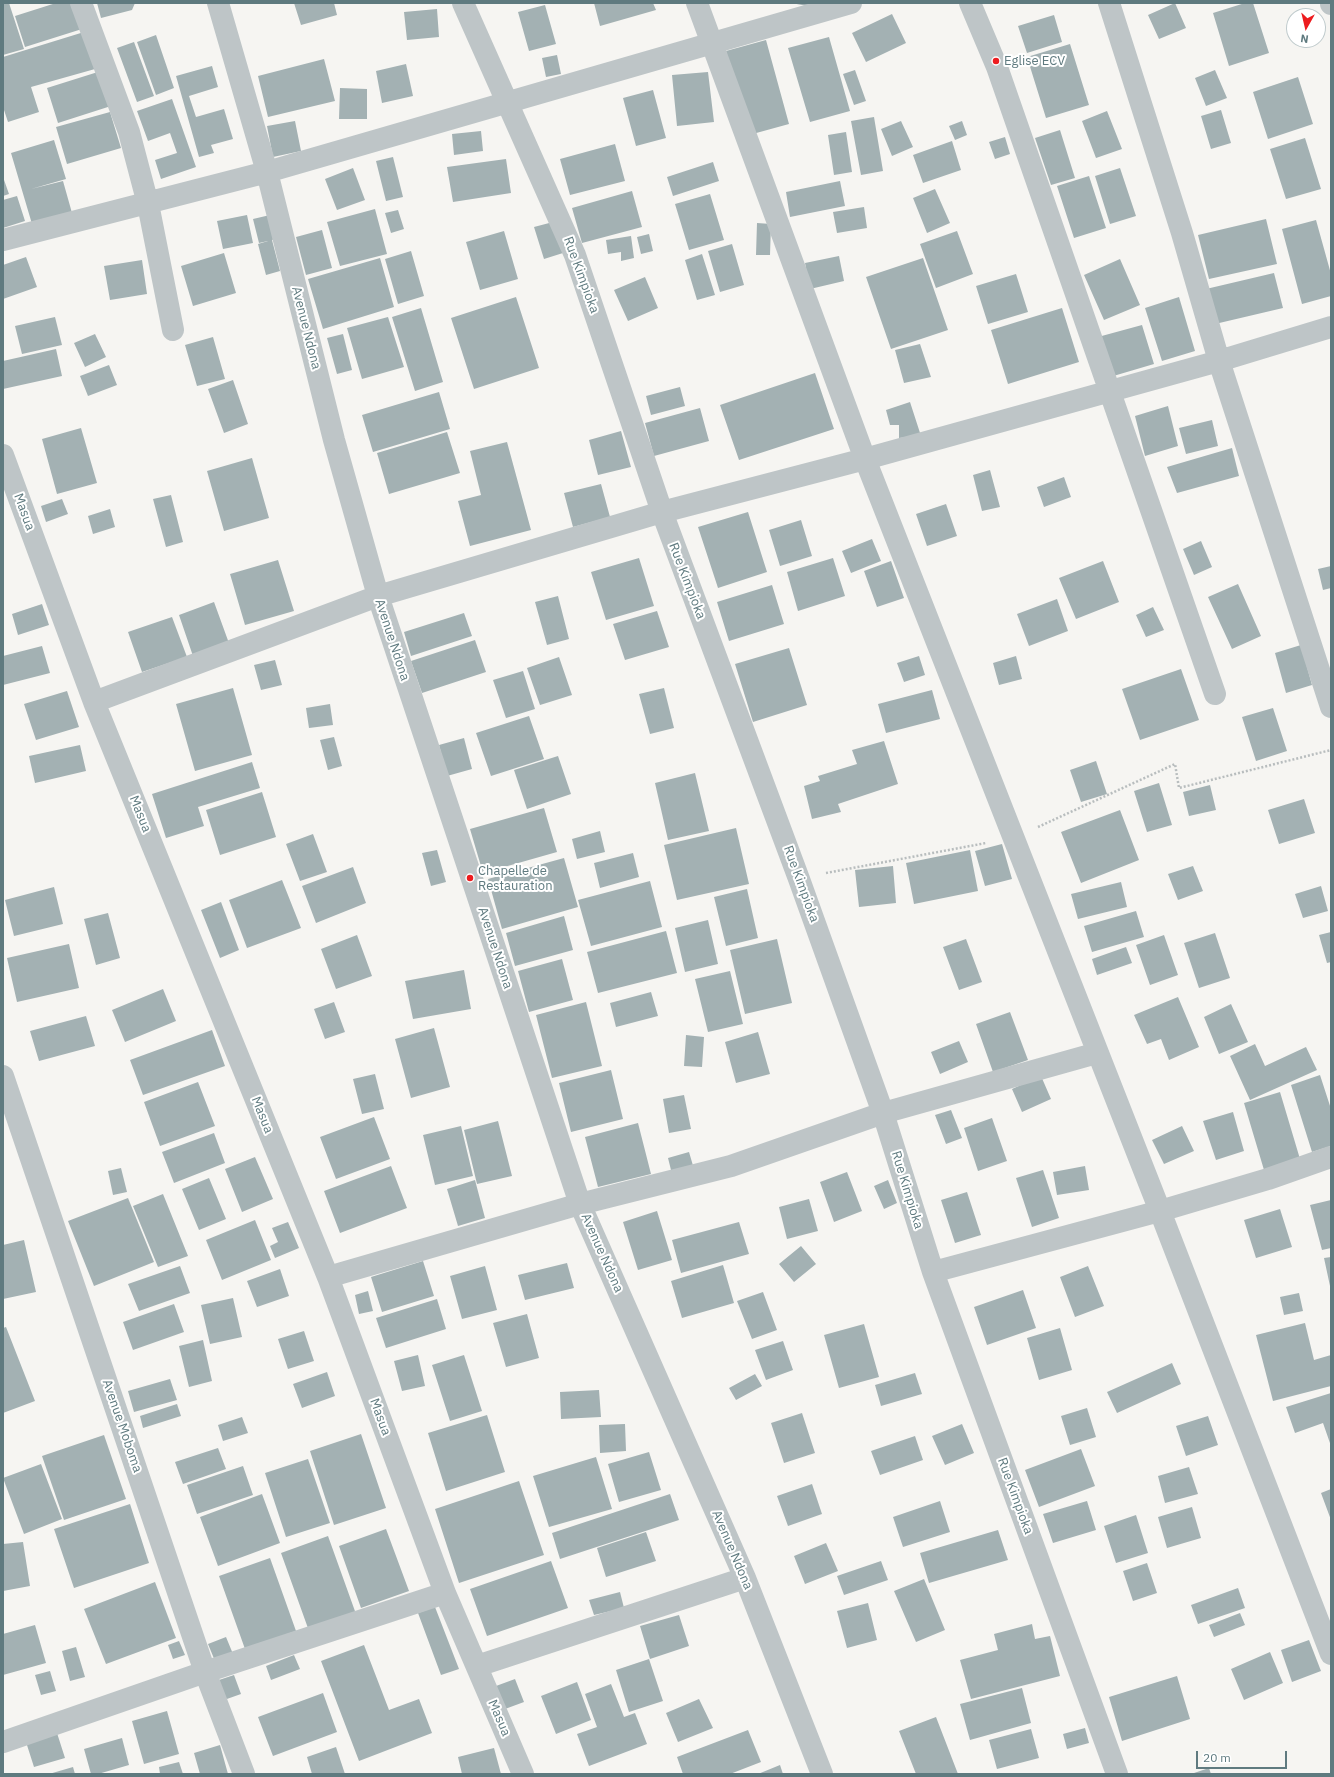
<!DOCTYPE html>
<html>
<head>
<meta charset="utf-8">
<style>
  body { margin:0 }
  #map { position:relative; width:1334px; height:1777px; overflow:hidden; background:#f6f5f2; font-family:"IBM Plex Sans",sans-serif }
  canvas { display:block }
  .frame { position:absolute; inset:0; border:4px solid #5f7a7f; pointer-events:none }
  .north { position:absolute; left:1286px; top:8px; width:40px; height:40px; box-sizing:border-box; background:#fff; border:1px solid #bfcacc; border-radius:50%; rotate:188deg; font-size:11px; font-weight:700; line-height:16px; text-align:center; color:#5f7a7f }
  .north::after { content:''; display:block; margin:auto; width:14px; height:18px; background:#ed1c1f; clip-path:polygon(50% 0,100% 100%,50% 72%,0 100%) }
  .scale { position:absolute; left:1196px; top:1751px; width:91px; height:18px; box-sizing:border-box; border:2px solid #5f7a7f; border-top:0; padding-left:5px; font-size:12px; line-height:14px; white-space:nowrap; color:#5f7a7f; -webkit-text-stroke:3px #fff; paint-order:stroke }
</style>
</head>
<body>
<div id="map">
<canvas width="1334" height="1777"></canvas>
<div class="frame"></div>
<div class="north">N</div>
<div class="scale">20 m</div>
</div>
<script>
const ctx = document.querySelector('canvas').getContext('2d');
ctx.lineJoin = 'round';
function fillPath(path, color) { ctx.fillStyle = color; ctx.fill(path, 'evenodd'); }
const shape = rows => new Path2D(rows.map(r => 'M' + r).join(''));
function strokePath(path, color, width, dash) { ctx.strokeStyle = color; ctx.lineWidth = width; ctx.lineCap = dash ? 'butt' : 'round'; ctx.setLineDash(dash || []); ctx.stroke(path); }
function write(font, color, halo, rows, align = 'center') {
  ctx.font = font + ' "IBM Plex Sans",sans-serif'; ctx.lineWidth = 4; ctx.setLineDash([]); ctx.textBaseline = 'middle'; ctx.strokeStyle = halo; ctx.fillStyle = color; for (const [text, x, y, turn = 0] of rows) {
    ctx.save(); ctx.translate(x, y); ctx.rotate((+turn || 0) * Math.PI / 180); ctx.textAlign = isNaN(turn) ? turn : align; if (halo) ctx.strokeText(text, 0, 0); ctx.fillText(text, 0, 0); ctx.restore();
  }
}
const building = shape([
  [3,3,9,3,24,49,3,55],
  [56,3,73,3,82,29,25,47,15,16],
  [97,3,135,3,132,10,101,18],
  [294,3,334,3,337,15,301,25],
  [594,3,653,3,656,10,600,26],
  [791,3,813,3,813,7],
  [1175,3,1186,28,1159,39,1148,15],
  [1245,3,1253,3,1269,53,1229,66,1213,13],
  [545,5,556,44,529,51,518,12],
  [437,9,439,37,407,40,404,12],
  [892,14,906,43,866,62,852,33],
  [1054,15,1062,42,1027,53,1018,26],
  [84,32,95,69,31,87,39,112,8,122,3,107,3,57],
  [156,35,174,88,156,95,137,42],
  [829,37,850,111,810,122,788,48],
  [766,40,789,124,749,135,726,51],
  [134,42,154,96,137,102,117,48],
  [1070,44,1089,105,1046,118,1027,57],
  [557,55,561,74,546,77,542,58],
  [324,59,335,101,268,117,258,76],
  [406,64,413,96,382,103,376,71],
  [212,66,218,87,189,96,196,117,224,109,233,139,211,145,214,153,199,157,176,76],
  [855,70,866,101,854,105,843,74],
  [1215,70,1227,98,1206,106,1195,78],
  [101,71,111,106,58,123,47,88],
  [708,72,714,122,677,126,672,75],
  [1298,77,1313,124,1268,139,1253,92],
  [340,88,367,89,367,119,339,119],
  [653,90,666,138,636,146,623,98],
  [172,99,196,167,161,179,155,160,177,153,170,133,148,141,137,111],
  [1221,110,1231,143,1211,149,1201,116],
  [1107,111,1122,149,1096,158,1082,121],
  [110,112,121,148,67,164,56,127],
  [874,117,883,171,861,175,851,121],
  [295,121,301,151,273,157,267,126],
  [901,121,913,147,892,156,881,129],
  [962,121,967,135,955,140,949,126],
  [1060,130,1075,178,1051,185,1035,138],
  [481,131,483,151,454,155,452,134],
  [846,132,852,172,834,175,828,135],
  [1005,137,1010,154,995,159,989,142],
  [1305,138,1321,189,1286,199,1270,149],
  [54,140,66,179,31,189,63,181,72,213,32,224,11,153],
  [952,141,961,170,923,183,913,155],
  [615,144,625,181,570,195,560,159],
  [393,157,403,197,386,201,376,161],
  [506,159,511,193,453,202,447,167],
  [713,162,719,181,673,196,667,177],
  [353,168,365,200,337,210,325,179],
  [1120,168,1136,216,1110,224,1095,176],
  [1089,176,1106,228,1074,238,1057,186],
  [3,177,9,194,3,196],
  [840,181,845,206,790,217,786,192],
  [935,189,950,223,927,233,913,198],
  [632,191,642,227,582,243,572,208],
  [710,194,724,240,689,250,675,204],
  [17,196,25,221,3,228,3,200],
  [864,207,867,228,837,233,833,212],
  [375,209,387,254,340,266,327,222],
  [398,210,404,229,391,233,385,213],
  [247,215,253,243,223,249,217,221],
  [270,215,275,239,272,240,280,271,266,275,258,244,268,241,259,243,253,219],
  [1266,219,1277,264,1209,279,1198,235],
  [1316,220,1331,274,1331,296,1302,304,1282,229],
  [553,222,563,253,544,259,534,227],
  [757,223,771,224,770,255,756,255],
  [322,230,332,268,306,275,296,237],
  [504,231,518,279,480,290,466,242],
  [957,231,973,274,936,288,920,244],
  [649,234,653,251,641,254,637,237],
  [631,236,634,258,621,261,621,252,608,254,606,240],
  [732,244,744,285,720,292,708,251],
  [411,251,424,296,398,304,385,259],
  [224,253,236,293,193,306,181,266],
  [702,254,715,295,697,300,685,260],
  [839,256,844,281,810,289,805,263],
  [26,257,37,287,3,299,3,265],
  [380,258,394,307,323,329,308,279],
  [923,258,948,330,891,349,866,277],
  [1120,259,1140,305,1104,320,1084,275],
  [142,260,147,294,110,300,104,266],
  [1274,273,1283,308,1215,324,1206,289],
  [1016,274,1028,312,988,324,976,286],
  [645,277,658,308,628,321,614,290],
  [516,297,539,368,474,389,451,318],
  [1179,297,1195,351,1162,361,1145,308],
  [421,308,443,382,415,391,392,317],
  [1062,308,1079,362,1008,384,991,330],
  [55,317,62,345,22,354,15,326],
  [388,317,404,367,362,379,347,328],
  [1142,325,1154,364,1110,377,1098,337],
  [95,334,106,357,85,367,74,343],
  [343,334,352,370,337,374,327,338],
  [213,337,225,379,197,386,185,345],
  [920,344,931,377,904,383,895,350],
  [56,349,62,376,3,389,3,361],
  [109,365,117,385,88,396,80,376],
  [815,373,834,429,739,460,720,405],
  [233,380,248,424,224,433,208,389],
  [680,387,685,406,651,415,646,396],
  [439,392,450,429,373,452,362,415],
  [910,402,921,436,899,438,899,425,890,425,886,410],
  [1168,406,1178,446,1145,456,1135,416],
  [700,408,709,441,654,456,645,423],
  [1212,420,1218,446,1186,454,1179,428],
  [81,428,97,483,57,494,42,439],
  [621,431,631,467,598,475,589,440],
  [447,432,460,473,389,494,377,453],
  [507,442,531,530,470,546,458,501,481,495,470,451],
  [1232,448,1239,476,1177,493,1167,467],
  [252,458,269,518,224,531,207,471],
  [990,470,1000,507,982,511,973,475],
  [1064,477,1071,497,1044,507,1037,487],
  [601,484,610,517,573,527,564,493],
  [171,495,183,542,166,547,153,499],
  [62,499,68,514,46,522,41,506],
  [946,504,957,536,927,546,916,514],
  [110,509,115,527,93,534,88,516],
  [748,512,767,572,718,588,698,527],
  [801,520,812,556,780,566,769,530],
  [872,539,881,561,851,573,842,551],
  [1201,541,1212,567,1194,575,1183,549],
  [639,558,654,606,606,620,591,572],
  [833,558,845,596,798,611,787,572],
  [278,560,294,611,245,625,230,574],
  [891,561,904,598,877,607,864,571],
  [1103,561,1119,602,1076,619,1059,578],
  [1331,566,1331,588,1323,590,1318,569],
  [1238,584,1261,636,1232,649,1208,597],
  [772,585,784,624,729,641,717,602],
  [558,596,569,639,547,645,535,602],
  [1057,599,1068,631,1029,646,1017,614],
  [214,602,230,646,194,659,179,615],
  [42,604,49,625,18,635,12,614],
  [1153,607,1164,630,1146,637,1136,615],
  [657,611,669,647,625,660,613,624],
  [464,613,472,636,411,656,404,632],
  [172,617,187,657,142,672,128,632],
  [475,640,486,672,422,693,411,661],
  [1301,645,1312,685,1286,693,1275,653],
  [42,646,50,673,3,685,3,656],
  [789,648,807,705,753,722,735,664],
  [919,656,925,675,904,682,897,663],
  [1016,656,1022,679,999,685,993,663],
  [559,657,572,695,540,705,527,668],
  [275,660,282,685,261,690,254,665],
  [1181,669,1199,720,1140,740,1122,689],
  [523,671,535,709,506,718,493,680],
  [233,688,252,755,195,771,176,704],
  [664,688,674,728,650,734,639,694],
  [932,690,940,719,886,733,878,704],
  [67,691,79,727,36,740,24,704],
  [330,704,333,725,309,728,306,708],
  [1273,708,1287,751,1256,761,1242,717],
  [529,716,544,759,491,776,476,733],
  [334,737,342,766,328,770,320,740],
  [464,738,472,769,447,776,439,745],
  [884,741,898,784,838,804,841,812,812,819,804,786,820,781,818,776,857,764,852,750],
  [80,745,86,771,35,783,29,756],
  [558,756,571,794,527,809,514,770],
  [1096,761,1107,794,1081,802,1070,770],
  [252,762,260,788,198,807,204,826,166,838,152,794],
  [695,773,709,831,668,840,655,783],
  [1159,783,1172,825,1147,832,1134,791],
  [1210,785,1216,810,1189,816,1183,792],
  [262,792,276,837,220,855,206,810],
  [1304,799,1315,833,1279,844,1268,810],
  [544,808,557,852,483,873,470,829],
  [1120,810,1139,860,1081,883,1061,832],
  [736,828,749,884,677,900,664,845],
  [600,831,605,852,577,859,572,839],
  [313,834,327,872,300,881,286,844],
  [1002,844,1012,879,985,886,975,851],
  [437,850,446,882,431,886,422,853],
  [970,850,978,891,914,904,906,863],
  [633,853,639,877,600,888,594,863],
  [564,858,578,907,502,929,488,879],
  [893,866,896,903,859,907,855,870],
  [1193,866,1203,891,1178,900,1168,874],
  [353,867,366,903,316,923,302,886],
  [282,880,301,928,247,948,229,900],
  [650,881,662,927,591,946,578,900],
  [1121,882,1127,907,1078,919,1071,894],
  [1321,886,1328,911,1303,918,1295,894],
  [54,887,63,924,14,936,5,900],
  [747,889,758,938,726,946,714,897],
  [221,902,239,950,220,958,201,910],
  [1136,911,1144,937,1092,952,1084,926],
  [108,913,120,958,96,965,84,919],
  [564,916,573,950,515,966,506,933],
  [708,920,718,964,685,972,675,928],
  [666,931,677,973,598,993,587,952],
  [1331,932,1331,962,1327,963,1319,935],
  [1215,933,1230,978,1199,988,1184,943],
  [357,935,372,976,336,989,321,949],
  [1164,935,1178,975,1150,985,1136,945],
  [777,939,792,1003,745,1014,730,950],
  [966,939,982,982,959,990,943,947],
  [69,944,79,988,17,1002,7,958],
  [1126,947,1132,963,1097,975,1092,959],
  [562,959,573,1000,529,1012,518,971],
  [464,970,471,1009,413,1019,405,981],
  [730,971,743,1024,708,1032,695,979],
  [163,989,176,1021,125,1042,112,1010],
  [651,992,658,1016,616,1027,610,1003],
  [1178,997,1199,1047,1169,1060,1161,1039,1147,1044,1134,1015],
  [334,1002,345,1032,325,1039,314,1009],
  [586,1002,602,1066,552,1078,536,1015],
  [1231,1004,1248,1042,1219,1054,1204,1017],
  [1010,1012,1028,1060,993,1072,976,1024],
  [86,1016,95,1046,39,1061,30,1031],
  [434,1028,450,1087,411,1098,395,1039],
  [212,1030,225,1066,143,1095,130,1060],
  [758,1032,770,1074,736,1083,725,1042],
  [686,1035,704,1037,702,1067,684,1066],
  [959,1041,968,1062,940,1074,931,1052],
  [1255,1044,1265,1066,1306,1047,1317,1070,1250,1100,1230,1056],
  [611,1070,623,1119,571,1132,559,1083],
  [375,1074,384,1109,362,1114,353,1079],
  [1320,1075,1331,1109,1331,1146,1312,1152,1291,1085],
  [1041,1076,1051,1099,1022,1112,1012,1089],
  [198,1082,215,1126,160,1146,144,1102],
  [1280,1092,1300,1159,1264,1170,1244,1103],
  [684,1095,691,1129,669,1133,663,1099],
  [951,1110,962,1138,946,1144,935,1115],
  [1233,1112,1244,1151,1216,1160,1203,1121],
  [374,1117,390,1159,336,1179,320,1137],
  [992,1118,1007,1161,978,1171,964,1128],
  [498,1121,512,1176,477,1184,464,1130],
  [638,1123,651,1174,598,1187,585,1137],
  [461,1126,473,1176,435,1185,423,1135],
  [1182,1126,1194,1151,1164,1164,1152,1140],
  [214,1133,225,1163,174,1183,162,1152],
  [689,1152,694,1169,672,1174,668,1158],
  [255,1157,273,1199,242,1212,225,1169],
  [391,1166,407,1208,340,1233,324,1191],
  [1085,1166,1089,1190,1057,1195,1053,1172],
  [121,1168,127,1192,113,1195,108,1171],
  [1043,1170,1059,1218,1032,1227,1016,1178],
  [847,1172,862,1211,834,1222,820,1182],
  [209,1178,226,1219,199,1230,182,1189],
  [475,1180,485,1218,458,1226,447,1189],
  [888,1180,897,1203,884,1209,874,1186],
  [967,1192,981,1235,955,1243,941,1200],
  [163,1194,188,1256,158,1267,133,1206],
  [128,1198,154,1262,94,1286,68,1221],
  [809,1199,818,1231,787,1239,779,1207],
  [1331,1200,1331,1248,1322,1250,1310,1205],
  [1280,1209,1292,1247,1256,1258,1244,1220],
  [657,1211,672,1260,638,1270,623,1222],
  [255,1220,271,1260,222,1280,206,1240],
  [288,1222,299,1248,275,1258,270,1246,278,1242,272,1228],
  [739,1222,749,1254,681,1273,672,1240],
  [24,1240,36,1292,3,1299,3,1245],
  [801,1246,816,1264,794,1282,779,1264],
  [1331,1257,1331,1286,1330,1286,1324,1258],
  [423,1261,434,1296,382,1312,371,1277],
  [567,1263,574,1288,525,1300,518,1275],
  [723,1265,734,1303,682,1318,671,1281],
  [180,1266,190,1293,139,1311,128,1284],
  [485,1266,497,1310,462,1319,450,1276],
  [1088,1266,1104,1306,1075,1317,1060,1277],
  [280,1269,289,1296,257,1307,247,1281],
  [1023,1290,1036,1328,987,1345,974,1307],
  [368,1291,373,1311,359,1314,355,1295],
  [763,1292,777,1330,752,1339,737,1301],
  [1299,1293,1303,1311,1284,1315,1280,1297],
  [233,1298,242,1337,210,1344,201,1305],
  [437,1299,446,1329,386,1348,376,1318],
  [174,1304,184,1332,133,1350,123,1322],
  [527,1314,539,1358,506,1367,493,1323],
  [1305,1323,1314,1360,1331,1355,1331,1386,1273,1401,1256,1335],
  [864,1324,879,1377,839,1388,824,1335],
  [6,1327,35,1401,3,1413,3,1328],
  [1060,1328,1072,1370,1039,1380,1027,1338],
  [304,1331,314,1361,288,1369,278,1339],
  [203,1340,212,1381,189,1387,179,1346],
  [783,1341,793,1370,766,1380,755,1350],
  [418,1355,425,1386,402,1391,394,1361],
  [464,1355,482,1411,450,1421,432,1365],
  [1172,1363,1181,1384,1117,1413,1107,1392],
  [327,1372,335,1396,302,1408,293,1384],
  [915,1373,922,1394,881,1406,875,1385],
  [755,1374,762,1386,736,1400,729,1388],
  [170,1379,177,1400,134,1412,128,1391],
  [599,1390,601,1417,561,1419,560,1392],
  [1331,1393,1331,1446,1323,1423,1295,1433,1286,1407],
  [177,1404,181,1416,143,1428,140,1416],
  [1087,1408,1096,1437,1070,1445,1061,1416],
  [802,1413,815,1453,784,1463,771,1423],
  [487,1415,505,1472,446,1491,428,1433],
  [1208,1416,1218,1445,1186,1456,1176,1426],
  [242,1417,248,1433,223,1441,218,1425],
  [625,1424,626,1451,600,1453,599,1425],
  [962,1424,974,1453,945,1465,932,1436],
  [361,1434,386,1508,334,1525,310,1451],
  [104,1435,126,1499,64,1520,42,1456],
  [915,1436,923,1460,880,1475,871,1451],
  [218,1448,226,1469,183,1484,175,1462],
  [1081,1449,1095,1486,1039,1507,1025,1470],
  [649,1452,661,1490,619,1502,608,1464],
  [596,1457,612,1509,549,1527,533,1476],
  [308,1459,330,1523,286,1537,265,1473],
  [41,1464,62,1519,24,1534,3,1478],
  [243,1466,253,1495,197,1514,187,1485],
  [1189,1467,1198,1494,1165,1503,1158,1476],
  [519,1481,544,1555,459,1583,435,1509],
  [812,1484,822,1514,788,1526,777,1496],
  [1331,1489,1331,1520,1321,1493],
  [262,1494,280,1543,218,1566,200,1517],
  [670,1494,679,1520,560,1559,552,1533],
  [940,1501,950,1532,903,1547,893,1517],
  [1087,1501,1096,1530,1053,1543,1043,1514],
  [130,1504,149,1563,74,1588,54,1529],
  [1192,1507,1201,1538,1167,1548,1158,1517],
  [1136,1515,1148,1553,1116,1563,1104,1526],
  [386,1529,409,1591,361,1608,339,1546],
  [998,1530,1008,1560,929,1583,920,1553],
  [646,1532,656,1561,606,1577,597,1548],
  [328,1536,356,1614,309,1631,281,1553],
  [23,1542,30,1586,3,1591,3,1544],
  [826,1543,838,1571,805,1584,794,1556],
  [270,1558,296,1631,245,1649,219,1576],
  [551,1561,568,1608,487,1636,470,1589],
  [881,1561,888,1580,844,1595,837,1576],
  [1147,1563,1157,1593,1133,1601,1123,1571],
  [924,1579,945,1630,916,1642,894,1591],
  [155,1582,176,1638,106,1664,84,1609],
  [1238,1588,1245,1608,1198,1624,1191,1605],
  [620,1592,624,1608,594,1615,589,1600],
  [868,1603,877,1640,847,1648,837,1611],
  [435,1607,459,1669,441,1675,418,1613],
  [1240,1613,1245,1625,1214,1637,1209,1625],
  [679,1615,689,1646,650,1659,640,1626],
  [1032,1624,1035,1639,1050,1636,1060,1676,971,1699,960,1660,998,1650,994,1634],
  [35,1625,46,1663,3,1675,3,1634],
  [226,1637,233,1654,215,1661,208,1644],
  [1309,1640,1321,1671,1292,1682,1281,1650],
  [179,1641,185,1655,173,1659,168,1645],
  [364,1645,389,1710,419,1699,432,1733,359,1761,321,1661],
  [76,1647,85,1677,70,1681,62,1651],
  [1270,1652,1283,1683,1244,1700,1231,1669],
  [294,1655,300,1669,271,1680,266,1666],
  [649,1659,663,1701,629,1712,616,1670],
  [50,1671,56,1691,41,1695,35,1675],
  [234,1675,241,1694,224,1700,216,1681],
  [1177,1676,1190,1719,1122,1741,1109,1697],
  [515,1679,524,1702,505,1709,496,1686],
  [577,1682,591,1720,556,1734,541,1696],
  [611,1684,624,1717,635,1713,647,1744,589,1766,577,1734,597,1727,585,1694],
  [1022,1688,1031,1723,970,1740,960,1704],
  [323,1693,337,1732,273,1756,258,1717],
  [699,1699,713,1728,678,1742,666,1713],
  [167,1711,179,1754,144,1764,132,1721],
  [936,1717,958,1774,916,1774,899,1731],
  [1085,1728,1089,1743,1067,1749,1063,1734],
  [1031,1729,1039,1758,997,1769,989,1740],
  [748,1730,761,1762,730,1774,683,1774,677,1757],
  [57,1733,65,1758,34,1767,26,1742],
  [122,1738,129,1765,98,1774,91,1774,84,1749],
  [220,1745,228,1774,200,1774,194,1753],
  [336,1747,345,1774,312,1774,307,1757],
  [494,1748,501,1774,462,1774,458,1757],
  [179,1762,183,1774,160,1774,159,1767],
  [780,1765,783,1774,758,1774],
  [73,1767,75,1774,49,1774],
  [1209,1768,1211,1774,1191,1774]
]);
const path = shape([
  [1038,827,1175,764,1179,788,1331,750],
  [826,873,986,843]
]);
const street = shape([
  [81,3,129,132,148,204,173,330],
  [218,3,267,172,334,440,378,596,580,1204,745,1578,822,1774],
  [463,3,575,255,662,512,799,879,883,1113,933,1272,1117,1774],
  [697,3,865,459,1160,1211,1331,1654],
  [970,3,997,67,1215,694],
  [1109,3,1182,233,1219,361,1331,707],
  [1331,3,1331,4],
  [3,240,267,172,851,3],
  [3,455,94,702,328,1277,445,1593,523,1774],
  [94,702,378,596,662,512,865,459,1219,361,1331,327],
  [3,1076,205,1672,244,1774],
  [933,1272,1160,1211,1268,1179,1331,1157],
  [328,1277,580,1204,731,1166,883,1113,1097,1053],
  [477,1666,745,1578],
  [3,1742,205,1672,445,1593]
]);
const markers = [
  [996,61,4,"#ed1c1f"],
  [470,878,4,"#ed1c1f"]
];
const poiNames = [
  ["Eglise ECV",1004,61],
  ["Chapelle de",478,871],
  ["Restauration",478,886]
];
const streetNames = [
  ["Rue Kimpioka",581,275,70],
  ["Avenue Ndona",306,328,76],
  ["Masua",24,512,70],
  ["Rue Kimpioka",687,581,69],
  ["Avenue Ndona",392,640,72],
  ["Masua",140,814,68],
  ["Rue Kimpioka",801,884,70],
  ["Avenue Ndona",495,948,72],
  ["Masua",262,1115,68],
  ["Rue Kimpioka",907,1190,73],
  ["Avenue Ndona",602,1253,66],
  ["Masua",380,1417,70],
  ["Avenue Moboma",122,1426,71],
  ["Rue Kimpioka",1015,1496,70],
  ["Avenue Ndona",732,1550,67],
  ["Masua",499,1718,67]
];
fillPath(building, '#a3b1b3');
strokePath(path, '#b8bdbe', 2.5, [2, 2]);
strokePath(street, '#bec5c7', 22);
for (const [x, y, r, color] of markers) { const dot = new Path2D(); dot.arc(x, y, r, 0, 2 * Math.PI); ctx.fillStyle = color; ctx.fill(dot); strokePath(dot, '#fff', 1.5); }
write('13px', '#5f7a7f', '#fff', poiNames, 'left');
write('13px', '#5f7a7f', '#fff', streetNames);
</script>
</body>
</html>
